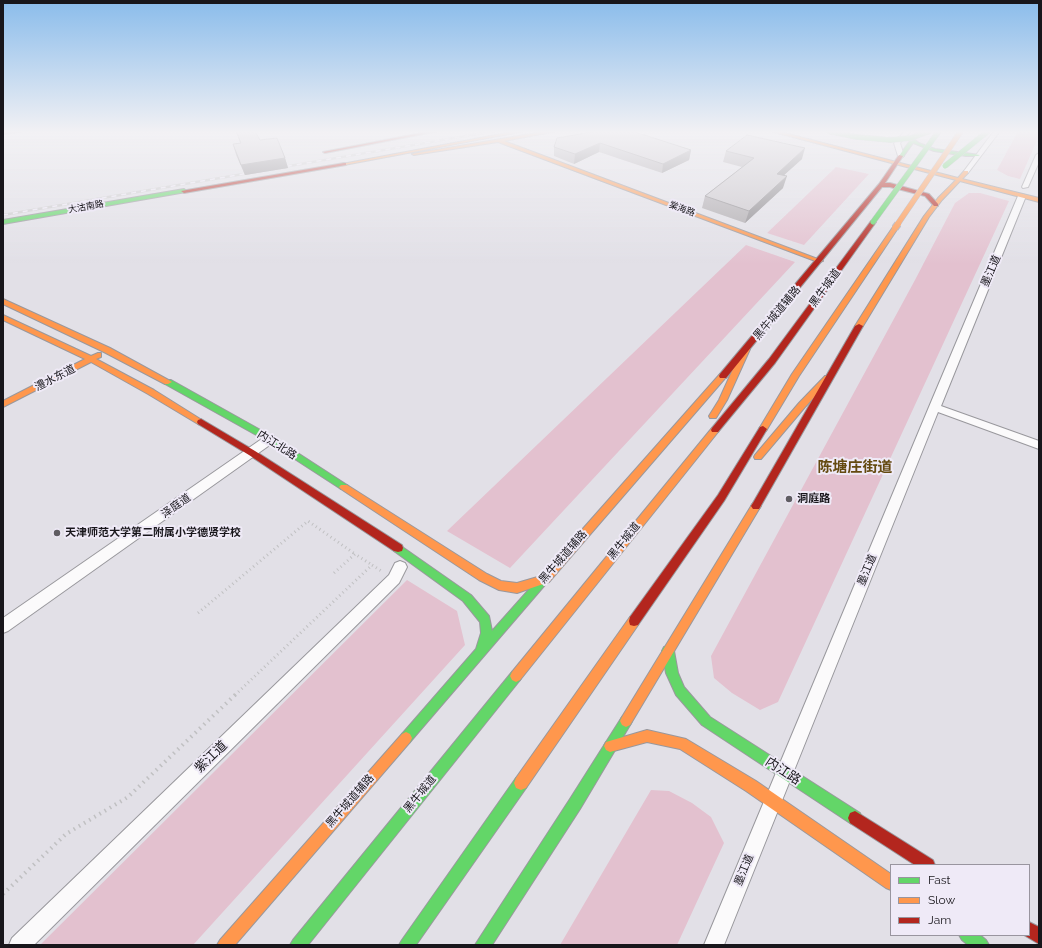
<!DOCTYPE html>
<html>
<head>
<meta charset="utf-8">
<style>
  body { margin:0 }
  #map { position:relative; width:1042px; height:948px; overflow:hidden; background:#e2e0e7; font-family:Raleway,sans-serif }
  canvas { display:block }
  .frame { position:absolute; inset:0; border:4px solid #18161b; pointer-events:none }
  .legend { position:absolute; left:890px; top:864px; width:140px; height:72px; box-sizing:border-box; background:#efeaf7; border:1px solid #99959f; margin:0; padding:5px 7px; list-style:none; font-size:12px; color:#18161b }
  .legend li { display:flex; align-items:center; gap:8px; height:20px }
  .legend b { width:20px; border:1px solid #99959f }
</style>
</head>
<body>
<div id="map">
<canvas width="1042" height="948"></canvas>
<div class="frame"></div>
<ul class="legend">
<li><b style="height:5px;background:#63d668"></b>Fast</li>
<li><b style="height:5px;background:#ff974d"></b>Slow</li>
<li><b style="height:5px;background:#b3261e"></b>Jam</li>
</ul>
</div>
<script>
const ctx = document.querySelector('canvas').getContext('2d');
ctx.lineJoin = 'round';
function fillPath(path, color) { ctx.fillStyle = color; ctx.fill(path, 'evenodd'); }
const shape = rows => new Path2D(rows.map(r => 'M' + r).join(''));
function strokePath(path, color, width, dash) { ctx.strokeStyle = color; ctx.lineWidth = width; ctx.lineCap = dash ? 'butt' : 'round'; ctx.setLineDash(dash || []); ctx.stroke(path); }
function write(font, color, halo, rows, align = 'center') {
  ctx.font = font + ' Raleway,"Noto Sans SC",sans-serif'; ctx.lineWidth = 4; ctx.setLineDash([]); ctx.textBaseline = 'middle'; ctx.strokeStyle = halo; ctx.fillStyle = color; for (const [text, x, y, turn = 0] of rows) {
    ctx.save(); ctx.translate(x, y); ctx.rotate((+turn || 0) * Math.PI / 180); ctx.textAlign = isNaN(turn) ? turn : align; if (halo) ctx.strokeText(text, 0, 0); ctx.fillText(text, 0, 0); ctx.restore();
  }
}
const green = shape([
  [1018,131,1039,131,1039,136,1020,179,1008,176,997,170],
  [836,167,869,174,804,245,767,233],
  [969,193,980,193,1009,201,778,702,760,710,732,693,714,678,711,656,915,280,955,203],
  [746,245,795,262,510,568,447,531],
  [407,580,457,611,465,645,193,945,40,945],
  [651,790,669,791,692,803,711,817,724,843,677,945,560,945]
]);
const pathFar1 = shape([
  [334,573,355,554,372,565],
  [198,613,308,521,355,554],
  [235,695,372,565,383,572]
]);
const path = shape([
  [3,894,66,834,128,797,236,694]
]);
const street = shape([
  [905,131,911,131,900,143,904,156,901,158,898,156,894,143,905,131],
  [994,131,1000,131,968,173,964,173,964,171,994,131],
  [1039,153,1039,162,1028,187,1023,188,1022,187,1036,155,1039,153],
  [1022,194,1026,196,941,406,1039,441,1039,449,938,412,724,945,704,945,929,407,1018,196,1022,194],
  [270,435,274,436,276,439,274,442,8,631,3,633,3,618,266,436,270,435],
  [400,561,405,563,407,567,399,583,34,945,9,945,12,938,389,575,395,563,400,561]
]);
const fast = shape([
  [917,131,921,131,915,140,919,143,935,149,980,155,978,156,966,156,934,151,913,143,903,157,899,157,899,156,917,131],
  [184,189,187,191,186,192,3,224,3,220,184,189],
  [165,380,171,380,273,437,347,485,349,487,347,489,341,489,267,441,165,384,164,382,165,380],
  [398,544,471,595,489,616,492,631,541,576,545,575,549,576,550,579,410,742,406,744,402,742,400,738,402,734,476,649,481,633,480,622,463,601,394,551,393,548,394,545,398,544],
  [668,646,672,647,674,651,678,673,684,687,710,717,860,813,862,818,860,823,855,825,850,823,702,725,676,695,666,673,662,651,664,647,668,646],
  [516,670,520,672,522,676,520,680,308,945,290,945,293,940,512,672,516,670],
  [626,715,630,717,632,721,630,725,580,809,492,945,475,945,570,799,622,717,626,715],
  [521,776,526,778,528,783,526,788,416,945,399,945,402,940,516,778,521,776],
  [959,935,980,935,986,940,989,945,968,945,962,940,959,935]
]);
const slow = shape([
  [517,131,525,131,344,165,342,164,517,131],
  [548,131,557,131,504,141,823,261,818,262,498,142,414,155,412,154,548,131],
  [770,131,777,131,958,178,964,171,968,171,968,173,962,179,1039,198,1039,202,960,181,942,200,929,217,863,326,861,327,857,327,855,326,924,216,938,198,956,180,770,131],
  [895,226,898,228,799,376,766,431,760,431,759,429,792,374,893,227,895,226],
  [3,299,110,348,172,382,168,384,165,384,104,352,3,304,3,299],
  [3,315,91,356,98,353,101,353,101,357,96,359,154,390,205,422,201,425,198,424,148,394,91,362,3,407,3,401,85,359,3,320,3,315],
  [743,347,749,347,750,349,727,400,716,418,710,418,709,416,719,400,743,347],
  [720,374,726,374,727,376,549,582,517,593,499,590,479,580,341,489,339,487,341,485,347,485,487,574,501,581,517,583,541,576,720,374],
  [825,376,828,376,832,378,805,407,761,459,755,459,754,457,755,455,799,403,825,376],
  [715,427,718,428,719,430,718,432,520,680,516,682,512,680,510,676,512,672,712,428,715,427],
  [756,502,759,503,761,506,759,509,630,725,626,727,622,725,620,721,622,717,753,503,756,502],
  [634,616,638,617,639,621,638,625,526,788,521,790,516,788,514,783,516,778,630,617,634,616],
  [647,730,686,739,756,781,891,874,891,890,886,888,746,791,680,749,647,742,610,752,606,750,604,746,606,742,647,730],
  [406,732,410,734,412,738,410,742,235,945,217,945,220,940,402,734,406,732]
]);
const jam = shape([
  [12,131,26,131,3,134,3,132,12,131],
  [431,131,439,131,325,153,323,152,431,131],
  [899,155,903,156,885,183,890,183,929,194,938,204,938,206,934,206,925,196,890,187,882,187,726,378,720,378,719,376,720,374,879,184,899,155],
  [344,163,346,163,346,165,184,193,181,191,344,163],
  [871,221,876,222,775,363,718,432,712,432,711,430,712,428,769,359,871,221],
  [859,324,863,326,759,509,753,509,751,506,753,503,855,326,859,324],
  [201,419,255,451,402,545,403,548,402,551,398,552,394,551,249,455,198,424,197,422,198,420,201,419],
  [763,426,767,429,724,501,638,625,634,626,630,625,629,621,630,617,718,495,760,427,763,426],
  [855,811,933,860,935,865,915,865,850,823,848,818,850,813,855,811],
  [1029,922,1039,927,1039,944,1024,935,1029,935,1029,922]
]);
const rail = shape([
  [277,168,496,131],
  [3,215,255,172]
]);
const fastBridge = shape([
  [828,131,857,137,890,140,911,138,930,131],
  [945,166,988,131],
  [873,222,939,131]
]);
const slowBridgeFar1 = shape([
  [897,225,961,131]
]);
const slowBridge = shape([
  [895,228,898,224]
]);
const wall = shape([
  [236,131,255,131,260,140,285,158,288,168,245,175,236,155,233,144,240,143],
  [557,138,691,150,689,160,662,173,599,152,574,164,554,156,554,147],
  [726,151,802,159,784,175,783,188,745,223,702,208,705,196,742,167,723,162]
]);
const shadedWall = shape([
  [600,143,599,152,574,164,575,154],
  [805,148,802,159,773,185,777,174],
  [691,150,689,160,662,173,663,164],
  [285,158,288,168,245,175,241,165],
  [787,176,783,188,745,223,749,211]
]);
const building = shape([
  [236,131,255,131,260,140,277,138,285,158,241,165,233,144,241,143,236,131],
  [597,131,632,131,691,150,663,164,600,143,575,154,554,147,557,138,597,131],
  [747,135,805,148,777,174,787,176,749,211,705,196,754,158,726,151,747,135]
]);
const markers = [
  [789,499,4,"#5f5d62"],
  [57,533,4,"#5f5d62"]
];
const farStreetnames = [
  ["大沽南路",86,207,-10],
  ["棠海路",682,209,20]
];
const streetNames = [
  ["墨江道",991,271,-67],
  ["黑牛城道",825,288,-54],
  ["黑牛城道辅路",777,313,-50],
  ["澧水东道",55,378,-27],
  ["内江北路",277,445,32],
  ["泽庭道",176,506,-35],
  ["黑牛城道",624,541,-51],
  ["黑牛城道辅路",563,557,-49],
  ["墨江道",867,570,-68],
  ["黑牛城道",420,794,-51],
  ["黑牛城道辅路",350,801,-49],
  ["墨江道",744,870,-68]
];
const poiNames = [
  ["洞庭路",797,499],
  ["天津师范大学第二附属小学德贤学校",65,533]
];
const nearStreetnames = [
  ["紫江道",211,757,-44],
  ["内江路",783,771,33]
];
const districtNames = [
  ["陈塘庄街道",855,467]
];
fillPath(green, '#e3c1cf');
strokePath(street, '#99989d', 2);
strokePath(fast, '#99989d', 2);
strokePath(slow, '#99989d', 2);
strokePath(jam, '#99989d', 2);
strokePath(pathFar1, '#c0c0c2', 3, [1, 3.5]);
strokePath(path, '#c0c0c2', 4, [1.5, 4.5]);
fillPath(street, '#fbfafb');
fillPath(fast, '#63d668');
fillPath(slow, '#ff974d');
fillPath(jam, '#b3261e');
strokePath(rail, '#cdccce', 2.5);
strokePath(rail, '#efeaf7', 1.5, [5]);
strokePath(fastBridge, '#aaabb7', 6, []);
strokePath(slowBridgeFar1, '#aaabb7', 6, []);
strokePath(slowBridge, '#aaabb7', 8, []);
strokePath(fastBridge, '#63d668', 5);
strokePath(slowBridgeFar1, '#ff974d', 5);
strokePath(slowBridge, '#ff974d', 6);
fillPath(wall, '#afabaf');
fillPath(shadedWall, '#8e8b8f');
fillPath(building, '#cbc7cc');
strokePath(building, '#8e8b8f', 1);
const sky = ctx.createLinearGradient(0, 0, 0, 264);
sky.addColorStop(0, '#8abceb');
sky.addColorStop(0.5, '#f2f1f4');
sky.addColorStop(1, '#f2f1f400');
ctx.fillStyle = sky;
ctx.fillRect(0, 0, 1042, 264);
for (const [x, y, r, color] of markers) { const dot = new Path2D(); dot.arc(x, y, r, 0, 2 * Math.PI); ctx.fillStyle = color; ctx.fill(dot); strokePath(dot, '#efeaf7', 1.5); }
write('9px', '#18161b', '#efeaf7', farStreetnames);
write('11px', '#18161b', '#efeaf7', streetNames);
write('bold 11px', '#18161b', '#efeaf7', poiNames, 'left');
write('13px', '#18161b', '#efeaf7', nearStreetnames);
write('bold 15px', '#644a10', '#efeaf7', districtNames);
</script>
</body>
</html>
